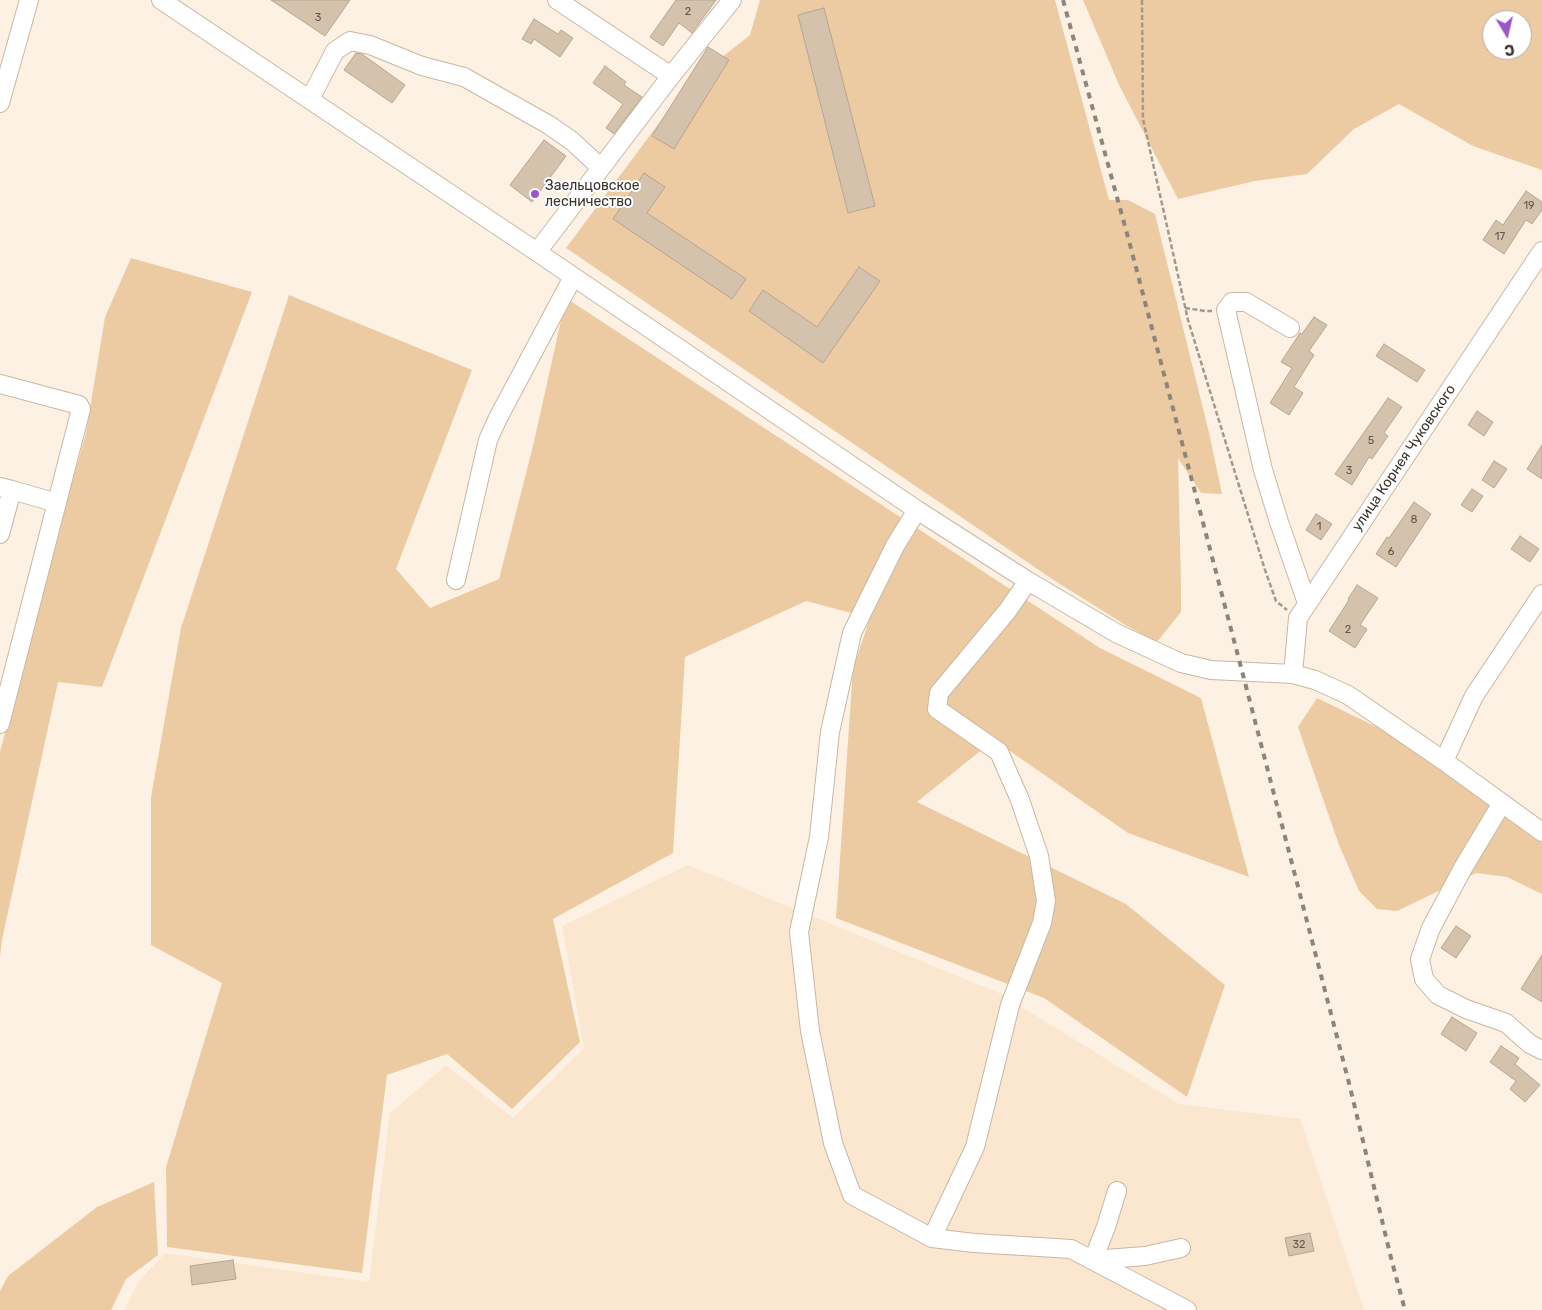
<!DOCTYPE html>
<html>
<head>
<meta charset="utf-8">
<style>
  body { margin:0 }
  #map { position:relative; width:1542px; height:1310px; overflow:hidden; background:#fdf1e3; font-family:Rubik,sans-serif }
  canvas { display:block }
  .north { position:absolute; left:1482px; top:10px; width:50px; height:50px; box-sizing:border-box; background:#fff; border:1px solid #b0adaa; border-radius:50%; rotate:171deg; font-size:14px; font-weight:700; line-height:20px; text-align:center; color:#3a332a }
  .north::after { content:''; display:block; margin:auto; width:18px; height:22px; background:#9e55c9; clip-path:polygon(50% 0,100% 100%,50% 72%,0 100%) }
</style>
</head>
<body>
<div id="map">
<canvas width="1542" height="1310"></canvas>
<div class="north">С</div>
</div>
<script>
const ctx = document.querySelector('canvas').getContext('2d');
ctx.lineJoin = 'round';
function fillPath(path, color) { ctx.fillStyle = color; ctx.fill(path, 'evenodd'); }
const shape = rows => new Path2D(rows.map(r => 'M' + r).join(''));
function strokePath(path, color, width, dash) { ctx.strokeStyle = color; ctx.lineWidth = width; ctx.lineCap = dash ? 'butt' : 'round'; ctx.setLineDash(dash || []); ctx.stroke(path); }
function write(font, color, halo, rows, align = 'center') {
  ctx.font = font + ' Rubik,sans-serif'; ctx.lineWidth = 4; ctx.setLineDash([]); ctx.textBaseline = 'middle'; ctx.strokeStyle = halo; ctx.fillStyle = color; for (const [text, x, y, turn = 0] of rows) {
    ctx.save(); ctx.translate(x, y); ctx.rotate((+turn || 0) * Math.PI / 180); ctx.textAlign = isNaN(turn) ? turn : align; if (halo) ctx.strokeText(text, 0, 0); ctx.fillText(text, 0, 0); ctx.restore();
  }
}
const built = shape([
  [688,865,999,993,1179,1104,1300,1119,1364,1310,125,1310,138,1282,165,1253,369,1282,390,1113,446,1065,513,1118,584,1048,562,926]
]);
const green = shape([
  [760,0,1055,0,1109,200,1128,200,1155,214,1210,437,1222,494,1201,493,1178,458,1181,583,1181,612,1157,642,1127,626,1052,579,566,248,688,84,750,35],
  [1083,0,1542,0,1542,170,1473,146,1399,104,1354,129,1307,174,1255,181,1178,199,1119,85],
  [1492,20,1522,20,1522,50,1492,50],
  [131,258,252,292,102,687,58,682,2,940,0,957,0,752,59,529,86,433,105,317],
  [289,295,472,370,396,569,430,608,499,579,533,446,566,298,1100,648,1201,698,1249,877,1128,833,994,740,917,802,1126,904,1225,985,1187,1097,1044,998,836,918,853,668,870,618,806,601,685,657,673,853,553,919,580,1042,512,1109,447,1054,387,1075,362,1273,167,1247,166,1167,222,983,151,945,151,797,181,628],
  [1317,698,1383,730,1542,840,1542,894,1507,877,1476,873,1397,911,1377,909,1359,891,1339,845,1298,727],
  [154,1182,158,1255,126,1279,111,1310,0,1310,0,1291,8,1276,97,1207]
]);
const building = shape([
  [271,0,350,0,325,36,271,0],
  [676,0,716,0,692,33,679,23,663,46,650,37,676,0],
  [824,8,875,206,848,213,798,15,824,8],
  [534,19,558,34,561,30,573,38,560,57,534,39,531,44,522,39,534,19],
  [708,47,729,60,674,149,652,136,708,47],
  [356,53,362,54,405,85,392,103,344,70,356,53],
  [605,66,626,82,624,85,642,97,614,134,606,128,623,104,593,83,605,66],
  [544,140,566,156,532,202,510,185,544,140],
  [644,173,665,187,647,213,746,279,732,299,613,219,644,173],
  [1526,191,1542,202,1542,210,1532,224,1526,220,1504,254,1483,240,1496,220,1503,225,1526,191],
  [859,267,880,281,823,363,749,311,763,290,817,327,859,267],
  [1314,317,1327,325,1309,351,1314,355,1294,387,1303,393,1289,415,1270,403,1292,368,1281,362,1300,333,1302,334,1314,317],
  [1384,344,1425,370,1417,382,1376,356,1384,344],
  [1388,398,1402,407,1384,433,1388,436,1372,459,1369,457,1352,485,1335,474,1388,398],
  [1477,411,1493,422,1484,436,1468,425,1477,411],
  [1542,445,1542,479,1527,469,1542,445],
  [1494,461,1507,469,1494,488,1482,480,1494,461],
  [1472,489,1483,496,1472,512,1461,505,1472,489],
  [1414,502,1431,514,1396,567,1376,554,1387,537,1389,538,1414,502],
  [1316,514,1332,524,1321,540,1306,530,1316,514],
  [1520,536,1539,549,1530,562,1511,549,1520,536],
  [1357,585,1378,598,1360,625,1367,629,1355,648,1329,631,1349,600,1348,599,1357,585],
  [1456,926,1471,936,1456,958,1441,948,1456,926],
  [1542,955,1542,1002,1521,989,1542,955],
  [1452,1017,1477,1033,1466,1051,1441,1034,1452,1017],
  [1501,1046,1519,1058,1515,1064,1540,1085,1525,1102,1510,1089,1516,1081,1490,1062,1501,1046],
  [1310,1233,1314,1251,1289,1256,1285,1238,1310,1233],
  [233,1260,236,1279,192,1285,190,1266,233,1260]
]);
const path = shape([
  [1142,0,1143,119,1188,320,1265,570,1276,601,1287,610],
  [1185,308,1205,311,1212,311]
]);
const minor = shape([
  [161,0,537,252,917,510,1028,581,1116,633,1181,663,1211,670,1293,674,1315,680,1348,695,1444,761,1542,832],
  [557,0,671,76],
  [310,99,335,51,350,41,370,45,422,66,464,77,549,125,572,141,601,168],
  [0,103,29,0],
  [537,252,671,76,732,0],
  [1290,328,1246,302,1232,302,1226,310,1263,470,1279,522,1307,603],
  [0,384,79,405,81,409,0,724],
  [0,487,12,490,0,534],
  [12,490,57,503],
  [917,510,895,546,852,633,830,732,819,837,799,932,810,1031,833,1143,852,1195,932,1238,974,1243,1071,1249,1187,1310],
  [456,580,488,440,498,418,573,277],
  [1293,674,1298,618,1542,251],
  [1444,761,1474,696,1542,594],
  [1502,803,1463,868,1431,928,1420,959,1424,979,1438,995,1466,1009,1506,1023,1530,1044,1542,1050],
  [1117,1191,1106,1227,1093,1260,1145,1256,1181,1248],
  [932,1238,975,1147,1010,1005,1042,923,1046,901,1039,856,1020,800,999,752,937,709,939,693,1008,610,1028,581]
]);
const rail = shape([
  [1063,0,1129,241,1242,671,1350,1087,1392,1262,1405,1310]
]);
const markers = [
  [535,194,5,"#9e55c9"]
];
const numberNames = [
  ["2",688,12],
  ["3",318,18],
  ["19",1529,206],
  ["17",1500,237],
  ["5",1371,441],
  ["3",1349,471],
  ["8",1414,520],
  ["1",1319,527],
  ["6",1391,552],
  ["2",1348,630],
  ["32",1299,1245]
];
const poiNames = [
  ["Заельцовское",545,186],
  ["лесничество",545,202]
];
const streetNames = [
  ["улица Корнея Чуковского",1404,458,-56]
];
fillPath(built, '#fbe7d0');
fillPath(green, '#edcba2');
fillPath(building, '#d5c2ac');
strokePath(building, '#b8a590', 1);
strokePath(minor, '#cab7a1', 20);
strokePath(path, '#a2988c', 2.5, [5, 2.5]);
strokePath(minor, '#fff', 18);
strokePath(rail, '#8e857a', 4, [6, 6]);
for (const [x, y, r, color] of markers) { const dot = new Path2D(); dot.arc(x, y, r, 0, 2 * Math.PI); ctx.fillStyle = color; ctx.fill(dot); strokePath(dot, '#fff', 2); }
write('11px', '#61574a', null, numberNames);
write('14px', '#3a332a', '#fff', poiNames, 'left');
write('14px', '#3a332a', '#fff', streetNames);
</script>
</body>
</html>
